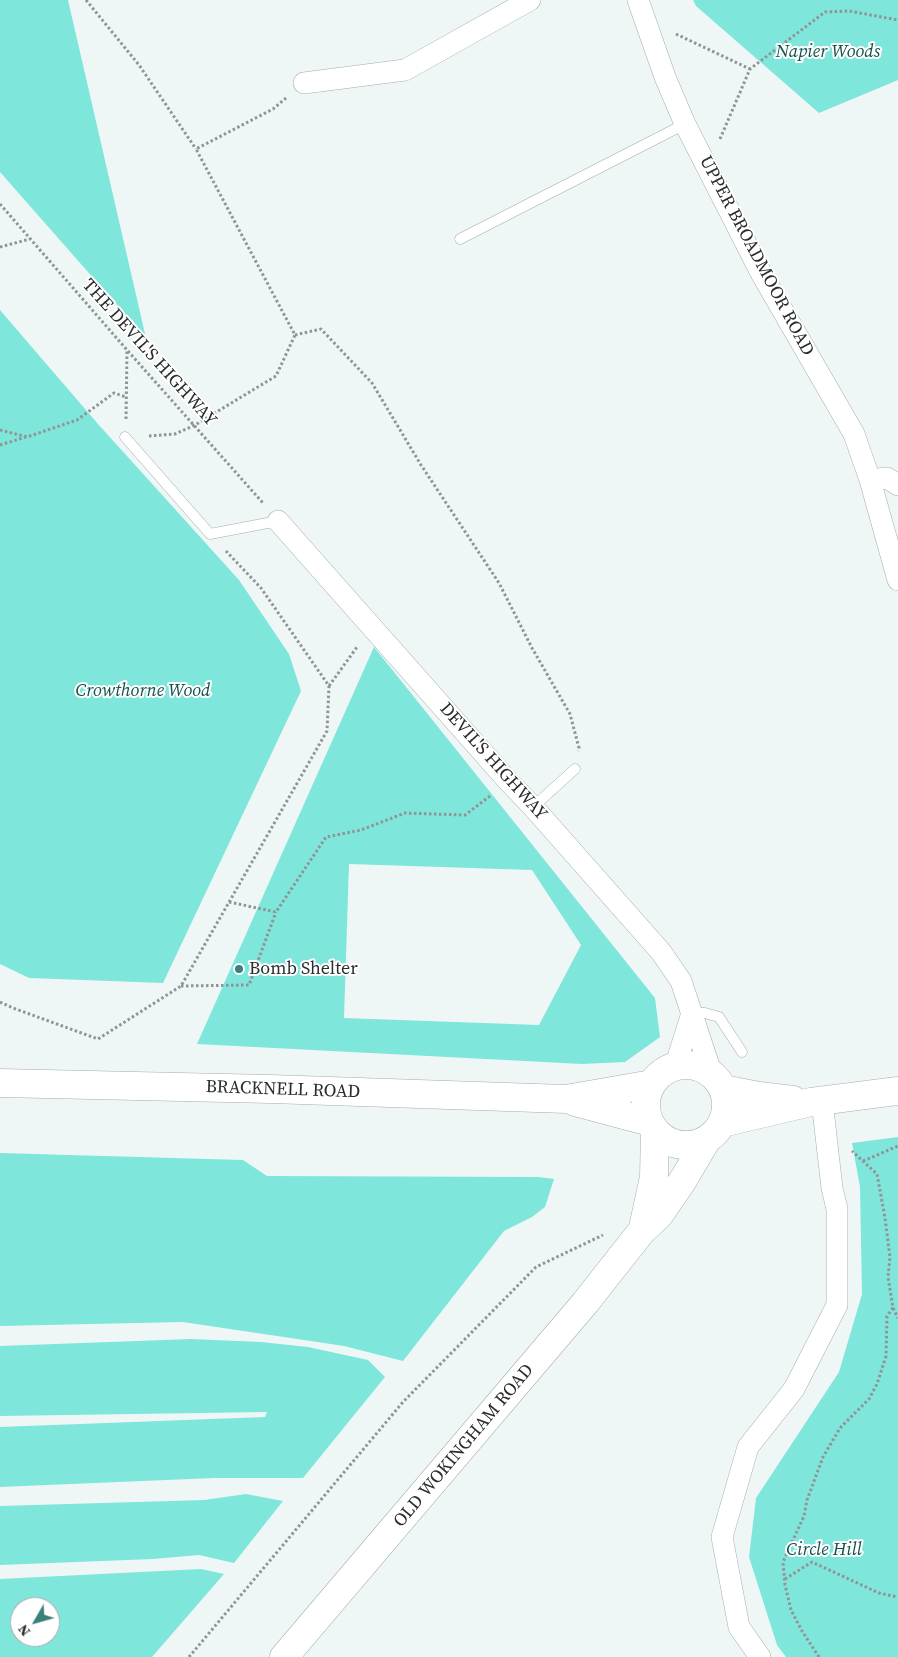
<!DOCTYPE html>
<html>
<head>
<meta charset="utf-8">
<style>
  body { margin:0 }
  #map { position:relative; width:898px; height:1657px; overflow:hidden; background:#eff7f6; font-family:"Source Serif 4",serif }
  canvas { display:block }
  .north { position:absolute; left:10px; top:1597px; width:50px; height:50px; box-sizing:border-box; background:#fff; border:1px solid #aaabab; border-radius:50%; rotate:232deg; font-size:14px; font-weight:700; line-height:20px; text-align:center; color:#2a2d2d }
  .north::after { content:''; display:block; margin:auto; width:18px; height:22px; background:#3a817a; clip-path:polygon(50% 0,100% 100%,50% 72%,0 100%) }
</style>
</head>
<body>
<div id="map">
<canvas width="898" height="1657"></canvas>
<div class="north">N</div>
</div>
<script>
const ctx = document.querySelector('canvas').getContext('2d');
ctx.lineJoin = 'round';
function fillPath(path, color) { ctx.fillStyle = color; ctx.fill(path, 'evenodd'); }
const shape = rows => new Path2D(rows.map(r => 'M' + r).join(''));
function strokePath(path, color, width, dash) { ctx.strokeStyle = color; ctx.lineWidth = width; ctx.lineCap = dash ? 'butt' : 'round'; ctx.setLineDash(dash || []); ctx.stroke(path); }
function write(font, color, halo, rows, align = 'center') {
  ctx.font = font + ' "Source Serif 4",serif'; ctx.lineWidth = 4; ctx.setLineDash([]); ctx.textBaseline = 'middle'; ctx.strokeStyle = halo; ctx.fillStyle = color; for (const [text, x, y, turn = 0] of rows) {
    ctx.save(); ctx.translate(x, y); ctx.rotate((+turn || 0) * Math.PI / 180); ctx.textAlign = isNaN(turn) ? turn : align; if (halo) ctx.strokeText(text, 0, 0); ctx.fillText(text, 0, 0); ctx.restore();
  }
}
const green = shape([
  [0,0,68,0,146,338,0,172],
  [693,0,898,0,898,80,819,113,696,6],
  [0,310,98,424,239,580,289,654,301,691,163,983,29,978,0,964],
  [374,647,655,998,660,1037,625,1062,582,1064,197,1044],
  [349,864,532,870,581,945,539,1025,344,1018],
  [898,1137,898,1657,786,1657,777,1645,749,1557,756,1498,839,1372,862,1294,860,1187,852,1143],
  [0,1153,243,1160,267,1176,538,1177,554,1179,545,1207,532,1217,504,1231,403,1361,344,1346,183,1322,0,1326],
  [191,1339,261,1342,308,1347,368,1360,385,1377,303,1478,214,1478,0,1487,0,1427,265,1417,267,1412,0,1416,0,1346],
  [246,1494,283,1501,234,1563,199,1555,153,1559,0,1565,0,1506,204,1500],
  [201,1569,224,1574,152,1657,0,1657,0,1579],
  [20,1607,50,1607,50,1637,20,1637]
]);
const path = shape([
  [86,0,139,65,196,149],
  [676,34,750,69],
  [720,139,750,69,825,12,849,11,898,20],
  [0,204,127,350,263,503],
  [0,247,30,239],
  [295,335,321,329,372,383,421,465,499,583,532,648,570,714,579,748,578,751],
  [126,419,127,350],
  [0,430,27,437,77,420,114,393,126,397],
  [149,436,175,434,195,425,276,376,295,335,196,149,273,109,286,98],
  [0,445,26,437],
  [329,686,357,647],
  [229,902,276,912,326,837,361,830,405,813,465,815,490,796],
  [181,986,249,985,276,912],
  [0,1002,13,1008,98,1039,181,986,327,731,329,686,261,588,225,550],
  [863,1161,898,1146],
  [893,1308,898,1318],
  [785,1579,812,1562,879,1593,898,1597],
  [189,1657,403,1402,536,1267,603,1235],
  [819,1657,802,1631,791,1610,785,1585,783,1562,804,1516,807,1500,823,1457,840,1428,869,1399,877,1384,886,1356,887,1316,893,1308,888,1277,890,1257,885,1218,877,1174,852,1151]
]);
const lane = shape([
  [460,239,685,124],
  [125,437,210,534,278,521],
  [533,807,575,769],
  [692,1013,705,1013,719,1017,742,1052]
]);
const street = shape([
  [638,0,665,77,685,124,761,273,854,434,870,480,898,580],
  [304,83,405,70,530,0],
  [870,480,887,478,898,485],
  [278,521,509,782,533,807,661,952,681,981,712,1075],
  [675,1067,692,1013],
  [760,1657,739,1627,722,1537,748,1447,794,1389,837,1305,837,1209,832,1188,822,1101]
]);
const secondary = shape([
  '646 1105a40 40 0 1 1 80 0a40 40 0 1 1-80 0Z',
  [0,1083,271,1089,566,1099,652,1084],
  [723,1089,759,1096,793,1100],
  [575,1102,650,1122],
  [722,1123,811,1102,898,1091],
  [643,1228,654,1177,655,1130],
  [284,1657,585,1303,641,1232,659,1215,683,1180,706,1141]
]);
const markers = [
  [239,969,5,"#3a817a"]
];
const parkNames = [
  ["Napier Woods",828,52],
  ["Crowthorne Wood",143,691],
  ["Circle Hill",824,1550]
];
const streetNames = [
  ["UPPER BROADMOOR ROAD",756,256,62],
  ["THE DEVIL'S HIGHWAY",149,353,48],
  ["DEVIL'S HIGHWAY",493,762,48],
  ["BRACKNELL ROAD",283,1090,2],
  ["OLD WOKINGHAM ROAD",464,1446,-50]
];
const poiNames = [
  ["Bomb Shelter",249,969]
];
fillPath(green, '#7fe6dc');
strokePath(lane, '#a5adab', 11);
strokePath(street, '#a5adab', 22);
strokePath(secondary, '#a5adab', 29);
strokePath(path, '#8f9494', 3, [2.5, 2.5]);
strokePath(lane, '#fff', 10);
strokePath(street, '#fff', 21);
strokePath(secondary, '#fff', 28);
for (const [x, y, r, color] of markers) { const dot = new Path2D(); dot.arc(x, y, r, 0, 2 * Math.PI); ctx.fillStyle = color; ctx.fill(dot); strokePath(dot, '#fff', 2); }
write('italic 18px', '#15514c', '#fff', parkNames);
write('18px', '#2a2d2d', '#fff', streetNames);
write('18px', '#2a2d2d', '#fff', poiNames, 'left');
</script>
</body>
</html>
